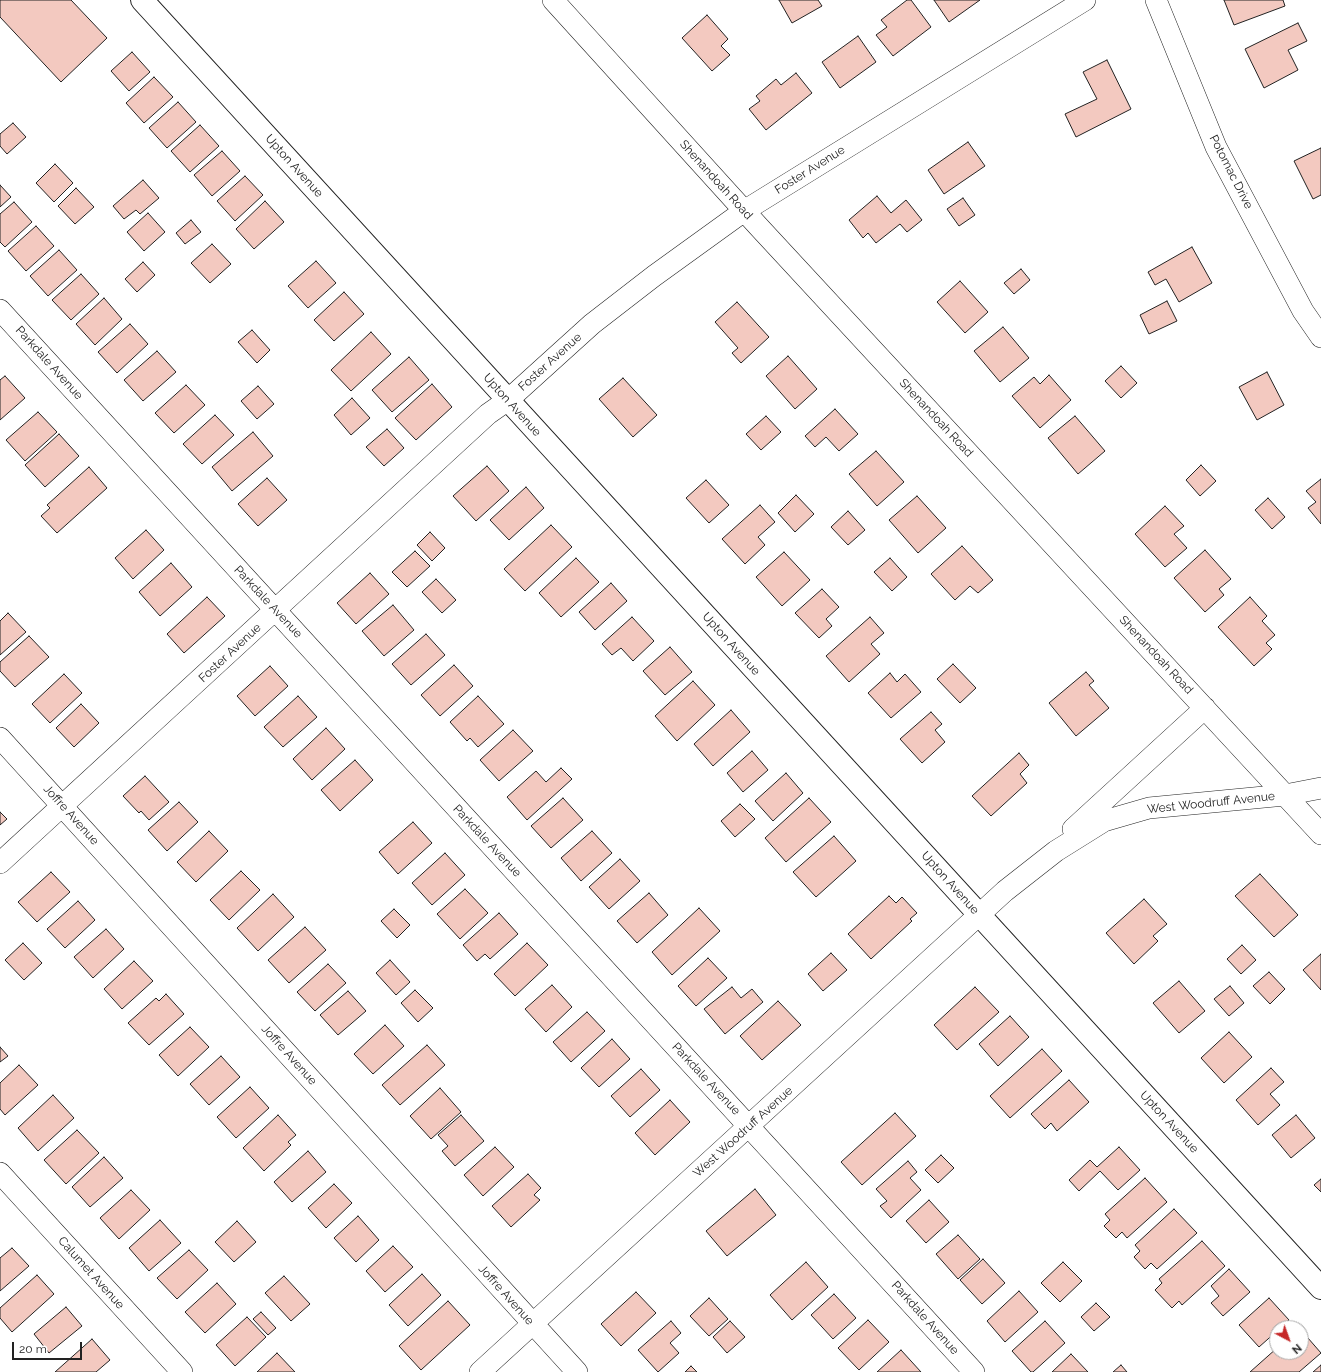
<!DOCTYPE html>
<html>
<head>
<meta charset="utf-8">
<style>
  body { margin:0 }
  #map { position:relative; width:1321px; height:1372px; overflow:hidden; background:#fff; font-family:Raleway,sans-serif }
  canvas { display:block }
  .north { position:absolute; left:1269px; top:1320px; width:40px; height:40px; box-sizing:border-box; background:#fff; border:1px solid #a7a7a7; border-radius:50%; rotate:139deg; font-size:11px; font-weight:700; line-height:16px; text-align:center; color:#222 }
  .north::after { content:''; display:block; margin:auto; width:14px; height:18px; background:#c62828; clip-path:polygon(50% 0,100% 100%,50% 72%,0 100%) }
  .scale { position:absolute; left:12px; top:1342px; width:70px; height:18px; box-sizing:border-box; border:2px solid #222; border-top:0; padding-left:5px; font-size:12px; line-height:14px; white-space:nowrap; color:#222; -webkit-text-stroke:3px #fff; paint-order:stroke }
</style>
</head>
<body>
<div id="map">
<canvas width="1321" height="1372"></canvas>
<div class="north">N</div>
<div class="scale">20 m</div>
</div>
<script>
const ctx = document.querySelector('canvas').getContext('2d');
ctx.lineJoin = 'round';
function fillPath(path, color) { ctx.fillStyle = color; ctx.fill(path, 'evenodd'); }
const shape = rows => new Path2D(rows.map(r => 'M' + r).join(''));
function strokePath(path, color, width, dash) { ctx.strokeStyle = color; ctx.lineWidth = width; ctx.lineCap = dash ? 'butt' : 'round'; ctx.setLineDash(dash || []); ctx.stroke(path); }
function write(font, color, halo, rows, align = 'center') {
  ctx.font = font + ' Raleway,sans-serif'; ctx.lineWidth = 3; ctx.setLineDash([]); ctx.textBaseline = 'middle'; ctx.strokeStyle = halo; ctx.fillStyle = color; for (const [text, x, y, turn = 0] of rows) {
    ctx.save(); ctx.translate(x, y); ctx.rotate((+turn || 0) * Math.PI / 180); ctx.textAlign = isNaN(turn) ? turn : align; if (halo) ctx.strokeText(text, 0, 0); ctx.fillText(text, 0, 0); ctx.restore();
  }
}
const building = shape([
  [0,0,71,0,107,38,61,82,0,17,0,0],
  [779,0,818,0,822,6,792,23,779,0],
  [907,0,911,0,931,27,893,56,876,35,887,27,881,20,907,0],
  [934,0,980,0,949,22,934,0],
  [1224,0,1283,0,1285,6,1234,25,1224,0],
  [707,15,728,39,721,46,730,55,712,71,682,38,707,15],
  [1298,23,1307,41,1288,50,1298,70,1264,88,1245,49,1298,23],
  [858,36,876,62,840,88,822,62,858,36],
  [132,52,150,72,129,91,111,71,132,52],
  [1107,60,1131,109,1076,137,1065,114,1097,99,1083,72,1107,60],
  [796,73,812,93,766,130,749,109,760,101,756,96,776,79,781,85,796,73],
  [154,77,173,97,144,123,126,103,154,77],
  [178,102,196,122,167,148,149,128,178,102],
  [13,123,26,137,7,154,0,146,0,134,13,123],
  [200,125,219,146,190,172,171,151,200,125],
  [968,142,985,166,944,194,928,170,968,142],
  [1321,148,1321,195,1313,199,1294,161,1321,148],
  [222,151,240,171,212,196,194,175,222,151],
  [55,164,73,183,54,202,36,183,55,164],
  [245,176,263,195,235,221,217,201,245,176],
  [143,180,159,198,140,214,136,210,124,219,113,206,143,180],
  [0,185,11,197,0,207,0,185],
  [76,188,94,207,75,224,58,206,76,188],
  [877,196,891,213,906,200,922,220,907,232,900,224,876,243,868,233,863,238,849,220,877,196],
  [963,198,975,215,959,226,947,209,963,198],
  [265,201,284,222,254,249,236,229,265,201],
  [14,202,32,222,5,247,0,242,0,214,14,202],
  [148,213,165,232,144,251,127,232,148,213],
  [191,220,201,232,185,244,176,233,191,220],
  [36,226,54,246,26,271,8,251,36,226],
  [212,244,231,264,210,283,191,263,212,244],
  [1192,247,1212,283,1179,302,1166,279,1155,285,1148,272,1192,247],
  [59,250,77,270,48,296,30,276,59,250],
  [316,261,336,283,308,308,288,286,316,261],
  [143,262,155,275,137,292,125,279,143,262],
  [1021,269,1030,280,1014,294,1004,283,1021,269],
  [81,274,99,294,71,320,52,300,81,274],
  [960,281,988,312,965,333,937,302,960,281],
  [344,292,364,314,334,341,314,320,344,292],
  [104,298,122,319,95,345,76,324,104,298],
  [1167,301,1177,321,1149,334,1140,315,1167,301],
  [737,302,769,337,741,363,732,353,738,348,715,322,737,302],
  [130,324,148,344,117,373,98,352,130,324],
  [1003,327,1029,358,1000,382,974,351,1003,327],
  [252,330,270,350,257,363,238,342,252,330],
  [371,332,391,354,351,391,331,370,371,332],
  [157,351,176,372,143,401,124,380,157,351],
  [788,356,817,389,795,409,766,376,788,356],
  [409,357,429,380,392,412,372,390,409,357],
  [1121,366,1137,383,1121,398,1105,381,1121,366],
  [1267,372,1284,405,1257,420,1239,387,1267,372],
  [1049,375,1071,400,1040,428,1012,396,1034,377,1040,384,1049,375],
  [5,376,25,398,0,420,0,380,5,376],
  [623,378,657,415,633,437,599,399,623,378],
  [432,384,452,407,416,440,395,418,432,384],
  [186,385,205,405,174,433,155,413,186,385],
  [258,386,274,404,257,419,241,401,258,386],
  [352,398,370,418,351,435,334,415,352,398],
  [835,409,858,434,839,451,826,437,815,447,805,436,835,409],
  [38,412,57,432,25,461,6,440,38,412],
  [215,415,234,435,202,464,183,444,215,415],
  [766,416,781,432,761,450,746,434,766,416],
  [1075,416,1105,451,1078,474,1048,438,1075,416],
  [387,429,404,448,384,466,366,447,387,429],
  [253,432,273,456,232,491,212,467,253,432],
  [59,434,79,456,45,487,25,465,59,434],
  [876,451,904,482,877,506,849,474,876,451],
  [1201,465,1216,481,1200,496,1186,480,1201,465],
  [487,466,509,491,476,521,453,496,487,466],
  [89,467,107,488,57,533,41,516,50,508,47,505,89,467],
  [267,478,287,500,258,526,238,504,267,478],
  [1321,479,1321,524,1308,508,1316,502,1306,491,1321,479],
  [706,480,729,505,709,523,686,498,706,480],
  [526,487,544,508,509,540,490,520,526,487],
  [796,495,814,514,795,532,778,513,796,495],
  [917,496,946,528,918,553,889,520,917,496],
  [1268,498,1285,517,1272,529,1255,510,1268,498],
  [760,505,775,522,758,537,765,545,745,564,722,539,760,505],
  [1165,506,1184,526,1174,534,1187,548,1165,567,1135,534,1165,506],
  [848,511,865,530,848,545,831,527,848,511],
  [551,525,572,547,525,591,504,569,551,525],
  [146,530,164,550,133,579,115,558,146,530],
  [430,532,445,548,432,561,417,545,430,532],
  [962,546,993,580,978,593,970,586,955,600,931,574,962,546],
  [1205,550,1231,579,1219,589,1224,595,1205,612,1174,578,1205,550],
  [415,551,430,566,407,587,392,572,415,551],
  [784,552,810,580,782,606,756,577,784,552],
  [576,558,599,582,561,617,539,593,576,558],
  [890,558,907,577,892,591,874,572,890,558],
  [171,563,192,587,160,616,139,592,171,563],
  [370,573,389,594,356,624,337,603,370,573],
  [436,579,456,600,442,613,422,592,436,579],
  [611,583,627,601,595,630,579,612,611,583],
  [822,589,839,607,826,619,832,626,819,638,795,613,822,589],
  [207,597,225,616,184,653,167,634,207,597],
  [1250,597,1267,616,1262,621,1275,635,1266,643,1272,649,1254,666,1218,627,1250,597],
  [393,605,414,630,384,656,362,631,393,605],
  [8,613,26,632,0,655,0,621,8,613],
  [632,617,654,641,633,661,621,648,612,655,602,644,632,617],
  [870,617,884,633,871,644,880,654,849,682,826,656,870,617],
  [426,634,445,655,411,685,392,664,426,634],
  [29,636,49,657,15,687,0,671,0,662,29,636],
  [670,647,692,672,665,695,643,671,670,647],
  [953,664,976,688,960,703,937,679,953,664],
  [454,665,473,686,440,716,421,695,454,665],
  [270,666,288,686,255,716,237,696,270,666],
  [1086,672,1094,681,1089,685,1109,708,1076,736,1049,703,1086,672],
  [890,673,897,682,905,674,921,692,891,718,868,693,890,673],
  [64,674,82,693,50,723,32,704,64,674],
  [693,681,715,705,677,741,655,716,693,681],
  [298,696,317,717,283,747,264,727,298,696],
  [478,696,504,724,478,747,470,738,467,741,450,722,478,696],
  [81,704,99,723,74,747,56,728,81,704],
  [731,710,750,732,713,766,694,744,731,710],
  [931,712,942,724,935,730,945,742,922,763,900,739,931,712],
  [326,728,345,749,312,780,293,759,326,728],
  [513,730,533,751,499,781,480,760,513,730],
  [752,751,768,770,743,792,727,773,752,751],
  [1019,753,1029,765,1020,774,1027,783,991,816,972,796,1019,753],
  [355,760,373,780,340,811,321,790,355,760],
  [561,768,572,779,527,820,507,797,536,771,546,782,561,768],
  [786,773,803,793,773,821,755,801,786,773],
  [145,776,169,802,149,820,141,811,139,813,123,796,145,776],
  [563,798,583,820,551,848,531,826,563,798],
  [809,798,831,822,786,862,765,838,809,798],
  [179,802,198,822,167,851,148,830,179,802],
  [740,804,755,819,735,837,721,821,740,804],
  [0,812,7,819,0,825,0,812],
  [413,822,432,843,398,874,379,852,413,822],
  [209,831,228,851,196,882,177,862,209,831],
  [592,831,612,853,581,881,561,858,592,831],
  [834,836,856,861,816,897,793,872,834,836],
  [445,853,465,875,432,905,412,883,445,853],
  [620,859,640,881,609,909,589,887,620,859],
  [241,871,260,890,229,920,210,900,241,871],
  [51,872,70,892,37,922,18,902,51,872],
  [1260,874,1298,915,1274,937,1235,896,1260,874],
  [465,889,488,913,460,939,437,914,465,889],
  [649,893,668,915,637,943,617,921,649,893],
  [273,894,294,917,258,951,237,928,273,894],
  [889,896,896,903,902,897,917,913,910,919,912,921,871,959,848,934,889,896],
  [1144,899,1167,924,1153,936,1158,941,1134,964,1106,933,1144,899],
  [78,901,95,920,65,948,47,929,78,901],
  [699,908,720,931,672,975,652,952,699,908],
  [394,909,410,925,397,938,381,921,394,909],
  [499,913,518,934,490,959,485,954,477,961,463,945,499,913],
  [305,927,326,950,289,983,268,960,305,927],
  [106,929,124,949,93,978,74,957,106,929],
  [23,943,42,963,24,980,5,960,23,943],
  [527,943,548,965,515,996,494,974,527,943],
  [1242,945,1256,960,1241,974,1227,959,1242,945],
  [831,953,847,970,823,991,808,974,831,953],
  [1321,954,1321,990,1303,970,1321,954],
  [708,958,727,978,696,1006,678,986,708,958],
  [390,960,410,982,396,995,376,973,390,960],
  [134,961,153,981,122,1009,104,989,134,961],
  [328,964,346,983,315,1011,297,992,328,964],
  [1269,972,1285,989,1270,1004,1253,986,1269,972],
  [1179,981,1205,1011,1179,1033,1153,1003,1179,981],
  [552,985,572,1007,546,1032,525,1009,552,985],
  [1230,986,1244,1003,1229,1016,1214,999,1230,986],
  [732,987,741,998,752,989,763,1002,725,1034,704,1009,732,987],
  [975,987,999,1012,957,1050,934,1025,975,987],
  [415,990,433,1008,418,1022,401,1003,415,990],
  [348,991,366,1011,338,1035,320,1015,348,991],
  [166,994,184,1014,149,1045,128,1023,156,998,159,1001,166,994],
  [778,1001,801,1025,762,1060,740,1036,778,1001],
  [587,1012,605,1031,571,1062,553,1042,587,1012],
  [1010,1016,1029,1037,998,1066,979,1044,1010,1016],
  [385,1025,404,1046,373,1074,354,1054,385,1025],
  [190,1027,209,1047,178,1076,159,1055,190,1027],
  [1229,1032,1252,1057,1224,1083,1201,1058,1229,1032],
  [612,1039,630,1059,599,1087,581,1068,612,1039],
  [427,1045,445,1065,400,1105,382,1085,427,1045],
  [0,1047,8,1056,0,1062,0,1047],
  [1042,1049,1062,1071,1010,1118,990,1096,1042,1049],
  [221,1056,240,1077,209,1105,190,1084,221,1056],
  [19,1065,38,1085,5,1115,0,1109,0,1083,19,1065],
  [1271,1068,1284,1082,1270,1094,1280,1105,1258,1125,1236,1100,1271,1068],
  [641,1069,660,1090,630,1117,611,1096,641,1069],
  [1069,1080,1089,1102,1057,1131,1051,1123,1045,1129,1031,1114,1069,1080],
  [250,1087,269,1108,236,1138,217,1117,250,1087],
  [440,1088,461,1112,431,1139,410,1116,440,1088],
  [53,1095,74,1118,38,1151,18,1128,53,1095],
  [670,1100,690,1122,655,1155,635,1133,670,1100],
  [895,1113,916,1136,862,1185,841,1162,895,1113],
  [278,1115,296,1135,288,1142,291,1145,264,1171,243,1148,278,1115],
  [461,1115,484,1141,455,1166,442,1151,448,1146,438,1135,461,1115],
  [1296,1115,1315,1138,1291,1158,1272,1135,1296,1115],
  [77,1130,99,1153,66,1184,44,1160,77,1130],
  [495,1147,514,1167,483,1196,464,1175,495,1147],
  [1119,1147,1140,1170,1118,1190,1100,1171,1079,1191,1069,1180,1090,1160,1097,1167,1119,1147],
  [308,1151,326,1172,292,1202,274,1182,308,1151],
  [941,1155,954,1168,938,1183,925,1170,941,1155],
  [104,1157,123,1178,90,1207,72,1187,104,1157],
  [908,1161,917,1172,910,1178,921,1190,891,1218,880,1206,887,1201,876,1189,908,1161],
  [528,1174,541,1188,534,1195,540,1200,511,1227,492,1206,528,1174],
  [1145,1178,1167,1202,1127,1238,1122,1232,1116,1238,1104,1226,1110,1220,1105,1214,1145,1178],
  [1321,1179,1321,1192,1314,1185,1321,1179],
  [334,1184,352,1203,326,1228,308,1208,334,1184],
  [755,1189,776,1215,727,1256,706,1231,755,1189],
  [131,1190,150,1210,119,1239,100,1218,131,1190],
  [929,1200,949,1222,926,1243,906,1221,929,1200],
  [1174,1209,1197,1233,1157,1269,1151,1263,1145,1269,1134,1257,1140,1251,1135,1245,1174,1209],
  [358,1216,379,1240,356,1262,334,1238,358,1216],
  [160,1220,181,1243,149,1271,129,1248,160,1220],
  [237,1221,256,1242,234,1262,215,1242,237,1221],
  [958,1235,980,1259,958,1279,936,1254,958,1235],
  [1202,1241,1225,1266,1182,1305,1179,1301,1172,1308,1155,1290,1162,1283,1159,1279,1202,1241],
  [393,1246,413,1267,385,1292,366,1271,393,1246],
  [12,1248,29,1266,0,1291,0,1258,12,1248],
  [189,1250,208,1270,177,1299,157,1278,189,1250],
  [983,1259,1005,1283,982,1304,960,1280,983,1259],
  [806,1262,828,1287,792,1320,770,1295,806,1262],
  [1063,1262,1082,1281,1060,1302,1041,1283,1063,1262],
  [1229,1269,1250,1292,1223,1316,1211,1303,1219,1296,1211,1286,1229,1269],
  [422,1274,441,1295,408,1326,389,1305,422,1274],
  [37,1275,54,1294,12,1332,0,1318,0,1308,37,1275],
  [284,1276,310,1304,291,1321,265,1293,284,1276],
  [217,1283,236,1304,205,1333,185,1312,217,1283],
  [1019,1291,1038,1312,1005,1342,987,1321,1019,1291],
  [636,1292,656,1313,621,1346,601,1324,636,1292],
  [834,1294,856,1318,833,1339,811,1315,834,1294],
  [709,1298,728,1319,709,1336,690,1316,709,1298],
  [1269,1298,1289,1320,1280,1328,1277,1328,1277,1331,1259,1347,1239,1325,1269,1298],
  [448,1301,470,1325,421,1370,399,1346,448,1301],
  [1096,1303,1110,1317,1094,1331,1081,1317,1096,1303],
  [66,1307,82,1326,49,1353,34,1334,66,1307],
  [261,1312,276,1328,268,1335,253,1319,261,1312],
  [247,1317,266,1337,235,1366,216,1345,247,1317],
  [868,1320,889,1342,859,1370,838,1348,868,1320],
  [671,1321,681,1333,670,1343,679,1353,658,1372,638,1350,671,1321],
  [730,1321,745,1337,727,1353,713,1337,730,1321],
  [1045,1321,1065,1343,1033,1372,1031,1372,1012,1351,1045,1321],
  [1301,1330,1321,1353,1299,1372,1250,1372,1277,1348,1277,1352,1301,1352,1301,1330],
  [92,1339,110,1360,96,1372,55,1372,92,1339],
  [901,1350,921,1372,877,1372,901,1350],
  [277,1353,295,1372,257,1372,277,1353],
  [1071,1354,1088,1372,1052,1372,1071,1354],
  [1121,1365,1127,1372,1113,1372,1121,1365],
  [1321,1365,1321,1372,1313,1372,1321,1365],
  [691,1366,697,1372,685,1372,691,1366]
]);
const minor = shape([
  [553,0,758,226,1321,834],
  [1156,0,1216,147,1303,311,1321,337],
  [0,310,974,1372],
  [0,738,577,1372],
  [1073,829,1205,708],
  [0,863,488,414,508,400,592,324,654,276,744,211,1085,0],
  [0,1173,182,1372],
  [480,1372,1005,891,1056,851,1104,821,1149,808,1285,795,1321,788]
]);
const tertiary = shape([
  [142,0,1321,1288]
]);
const streetNames = [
  ["Upton Avenue",294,166,48],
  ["Foster Avenue",810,170,-32],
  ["Potomac Drive",1231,172,63],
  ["Shenandoah Road",716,180,48],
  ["Foster Avenue",550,362,-42],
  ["Parkdale Avenue",49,363,48],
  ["Upton Avenue",512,405,48],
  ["Shenandoah Road",936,418,47],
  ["Parkdale Avenue",268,602,47],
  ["Upton Avenue",731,644,48],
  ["Foster Avenue",230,653,-43],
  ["Shenandoah Road",1156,655,47],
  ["West Woodruff Avenue",1211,803,-6],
  ["Joffre Avenue",71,815,48],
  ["Parkdale Avenue",487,841,47],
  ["Upton Avenue",950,883,48],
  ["Joffre Avenue",289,1055,48],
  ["Parkdale Avenue",706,1079,47],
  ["Upton Avenue",1169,1122,47],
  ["West Woodruff Avenue",743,1132,-42],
  ["Calumet Avenue",91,1273,48],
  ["Joffre Avenue",506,1295,48],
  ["Parkdale Avenue",925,1318,48]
];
fillPath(building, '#f3c9c0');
strokePath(building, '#222', 1);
strokePath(minor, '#222', 22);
strokePath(tertiary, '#222', 24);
strokePath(minor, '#fff', 21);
strokePath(tertiary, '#fff', 22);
write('12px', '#222', '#fff', streetNames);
</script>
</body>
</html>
